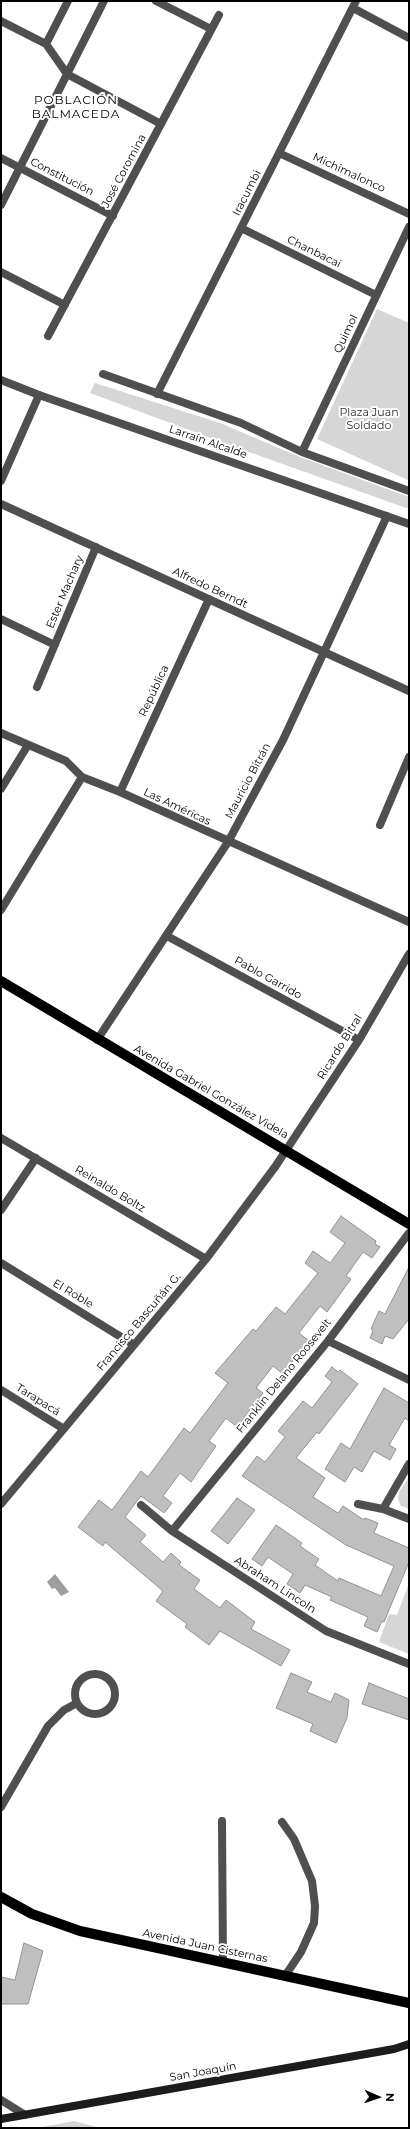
<!DOCTYPE html>
<html>
<head>
<meta charset="utf-8">
<style>
  body { margin:0 }
  #map { position:relative; width:410px; height:2129px; overflow:hidden; background:#fff; font-family:Montserrat,sans-serif }
  canvas { display:block }
  .frame { position:absolute; inset:0; border:2px solid #000; pointer-events:none }
  .north { position:absolute; left:358px; top:2077px; width:40px; height:40px; -webkit-text-stroke:3px #fff; paint-order:stroke; rotate:92deg; font-size:11px; font-weight:700; line-height:16px; text-align:center; color:#000 }
  .north::after { content:''; display:block; margin:auto; width:14px; height:18px; background:#000; clip-path:polygon(50% 0,100% 100%,50% 72%,0 100%) }
</style>
</head>
<body>
<div id="map">
<canvas width="410" height="2129"></canvas>
<div class="frame"></div>
<div class="north">N</div>
</div>
<script>
const ctx = document.querySelector('canvas').getContext('2d');
ctx.lineJoin = 'round';
function fillPath(path, color) { ctx.fillStyle = color; ctx.fill(path, 'evenodd'); }
const shape = rows => new Path2D(rows.map(r => 'M' + r).join(''));
function strokePath(path, color, width, dash) { ctx.strokeStyle = color; ctx.lineWidth = width; ctx.lineCap = dash ? 'butt' : 'round'; ctx.setLineDash(dash || []); ctx.stroke(path); }
function write(font, color, halo, rows, align = 'center') {
  ctx.font = font + ' Montserrat,sans-serif'; ctx.lineWidth = 4; ctx.setLineDash([]); ctx.textBaseline = 'middle'; ctx.strokeStyle = halo; ctx.fillStyle = color; for (const [text, x, y, turn = 0] of rows) {
    ctx.save(); ctx.translate(x, y); ctx.rotate((+turn || 0) * Math.PI / 180); ctx.textAlign = isNaN(turn) ? turn : align; if (halo) ctx.strokeText(text, 0, 0); ctx.fillText(text, 0, 0); ctx.restore();
  }
}
const green = shape([
  [377,309,409,323,408,480,317,439],
  [95,383,220,423,300,457,409,497,409,509,232,446,90,393],
  [409,1477,409,1509,401,1506,398,1499,399,1492],
  [409,1583,409,1654,379,1642,389,1614,397,1615],
  [74,2121,100,2128,37,2128]
]);
const water = shape([
  [55,1574,69,1592,61,1596,55,1588,52,1589,47,1582]
]);
const building = shape([
  [341,1216,376,1241,375,1244,380,1247,372,1258,363,1252,346,1276,351,1279,327,1312,320,1306,299,1333,308,1340,292,1360,293,1361,283,1374,273,1366,256,1388,263,1393,237,1427,226,1418,209,1441,216,1446,191,1482,180,1473,163,1496,172,1503,164,1513,141,1496,125,1517,146,1535,140,1542,163,1562,171,1553,181,1562,179,1565,200,1580,194,1589,220,1608,226,1600,255,1622,251,1629,290,1650,281,1666,220,1631,209,1645,185,1627,187,1624,156,1601,163,1591,105,1542,103,1546,78,1527,99,1500,112,1510,141,1471,148,1477,184,1428,190,1433,228,1383,215,1373,253,1329,256,1331,276,1307,285,1314,318,1273,305,1263,313,1251,330,1263,345,1243,330,1232,341,1216],
  [409,1267,409,1319,393,1339,385,1336,382,1344,370,1338,373,1331,371,1329,379,1311,385,1314,409,1267],
  [332,1367,338,1372,340,1370,358,1384,319,1434,317,1432,296,1458,325,1478,313,1497,338,1513,343,1506,364,1520,365,1518,378,1523,374,1533,409,1548,409,1562,384,1622,382,1621,377,1632,364,1626,368,1617,330,1600,332,1597,305,1585,300,1593,287,1584,293,1574,268,1557,262,1566,252,1559,276,1525,302,1543,300,1546,319,1559,315,1565,338,1581,339,1578,381,1596,394,1566,346,1545,242,1476,257,1456,265,1462,285,1437,278,1431,303,1401,312,1408,332,1382,325,1376,332,1367],
  [384,1388,409,1403,409,1421,405,1418,389,1445,396,1449,390,1460,374,1451,362,1472,354,1467,345,1482,325,1469,341,1443,350,1449,384,1388],
  [237,1498,255,1510,228,1544,211,1531,237,1498],
  [291,1673,312,1682,307,1692,331,1702,335,1693,349,1700,347,1718,336,1743,310,1731,313,1724,276,1708,291,1673],
  [369,1683,409,1699,409,1720,362,1704,369,1683],
  [24,1943,43,1951,28,2004,1,2004,1,1977,15,1980,24,1943]
]);
const minor = shape([
  [156,1,211,29],
  [353,8,409,38],
  [1,21,46,44,67,74,161,124],
  [46,44,68,1],
  [279,153,409,214],
  [1,158,113,216],
  [1,205,104,1],
  [241,228,376,295],
  [1,272,65,305],
  [48,336,219,15],
  [103,374,241,423,302,452,409,491],
  [157,394,356,1],
  [302,452,409,227],
  [1,481,39,395],
  [1,504,324,652,283,740,228,842,97,1040],
  [1,619,55,645],
  [37,687,96,547],
  [1,733,66,761,82,777,120,792,409,922],
  [1,789,28,745],
  [120,792,209,599],
  [380,825,409,757],
  [1,910,82,777],
  [167,936,359,1040],
  [1,1138,206,1259],
  [1,1210,36,1158],
  [1,1263,134,1345],
  [328,1341,409,1380],
  [1,1390,64,1429],
  [1,1504,206,1259,275,1167,359,1040,409,954],
  [358,1504,383,1509,409,1519],
  [141,1505,172,1531,326,1631,409,1664],
  [383,1509,409,1464],
  [172,1531,328,1341,409,1233],
  '75 1694a20 20 0 1 1 40 0a20 20 0 1 1-40 0Z',
  [1,1807,48,1726,64,1710,77,1703],
  [222,1821,223,1962],
  [282,1822,294,1839,312,1881,315,1906,314,1923,301,1952,285,1976],
  [1,2100,25,2115]
]);
const tertiary = shape([
  [1,380,39,395,409,524],
  [387,516,324,652,409,691]
]);
const secondary = shape([
  [1,2119,394,2049,409,2044]
]);
const primary = shape([
  [1,981,409,1224],
  [1,1897,32,1914,80,1931,409,2003]
]);
const streetNames = [
  ["José Coromina",124,171,-62],
  ["Michimalonco",349,173,25],
  ["Constitución",62,177,27],
  ["Iracumbi",247,193,-63],
  ["Chanbacai",314,252,26],
  ["Quimol",346,334,-64],
  ["Larraín Alcalde",208,442,19],
  ["Alfredo Berndt",210,588,25],
  ["Ester Machary",65,592,-67],
  ["República",154,691,-65],
  ["Mauricio Bitrán",248,781,-62],
  ["Las Américas",177,807,25],
  ["Pablo Garrido",268,978,29],
  ["Ricardo Bitral",340,1047,-58],
  ["Avenida Gabriel González Videla",211,1092,30],
  ["Reinaldo Boltz",110,1189,31],
  ["El Roble",73,1294,31],
  ["Francisco Bascuñán G.",139,1322,-50],
  ["Franklin Delano Roosevelt",284,1376,-51],
  ["Tarapacá",38,1400,32],
  ["Abraham Lincoln",275,1585,33],
  ["Avenida Juan Cisternas",205,1946,12],
  ["San Joaquín",203,2072,-10]
];
const parkNames = [
  ["Plaza Juan",369,413],
  ["Soldado",369,426]
];
const neighbourhoodNames = [
  ["POBLACIÓN",76,100],
  ["BALMACEDA",76,114]
];
fillPath(green, '#d6d6d6');
fillPath(water, '#9d9d9d');
fillPath(building, '#bfbfbf');
strokePath(building, '#939393', 1);
strokePath(minor, '#4f4f4f', 8);
strokePath(tertiary, '#4f4f4f', 8);
strokePath(secondary, '#1c1c1c', 8);
strokePath(primary, '#000', 10);
write('11px', '#000', '#fff', streetNames);
write('11px', '#2d2d2d', '#fff', parkNames);
ctx.letterSpacing = '1px';
write('12px', '#000', '#fff', neighbourhoodNames);
ctx.letterSpacing = '0px';
</script>
</body>
</html>
